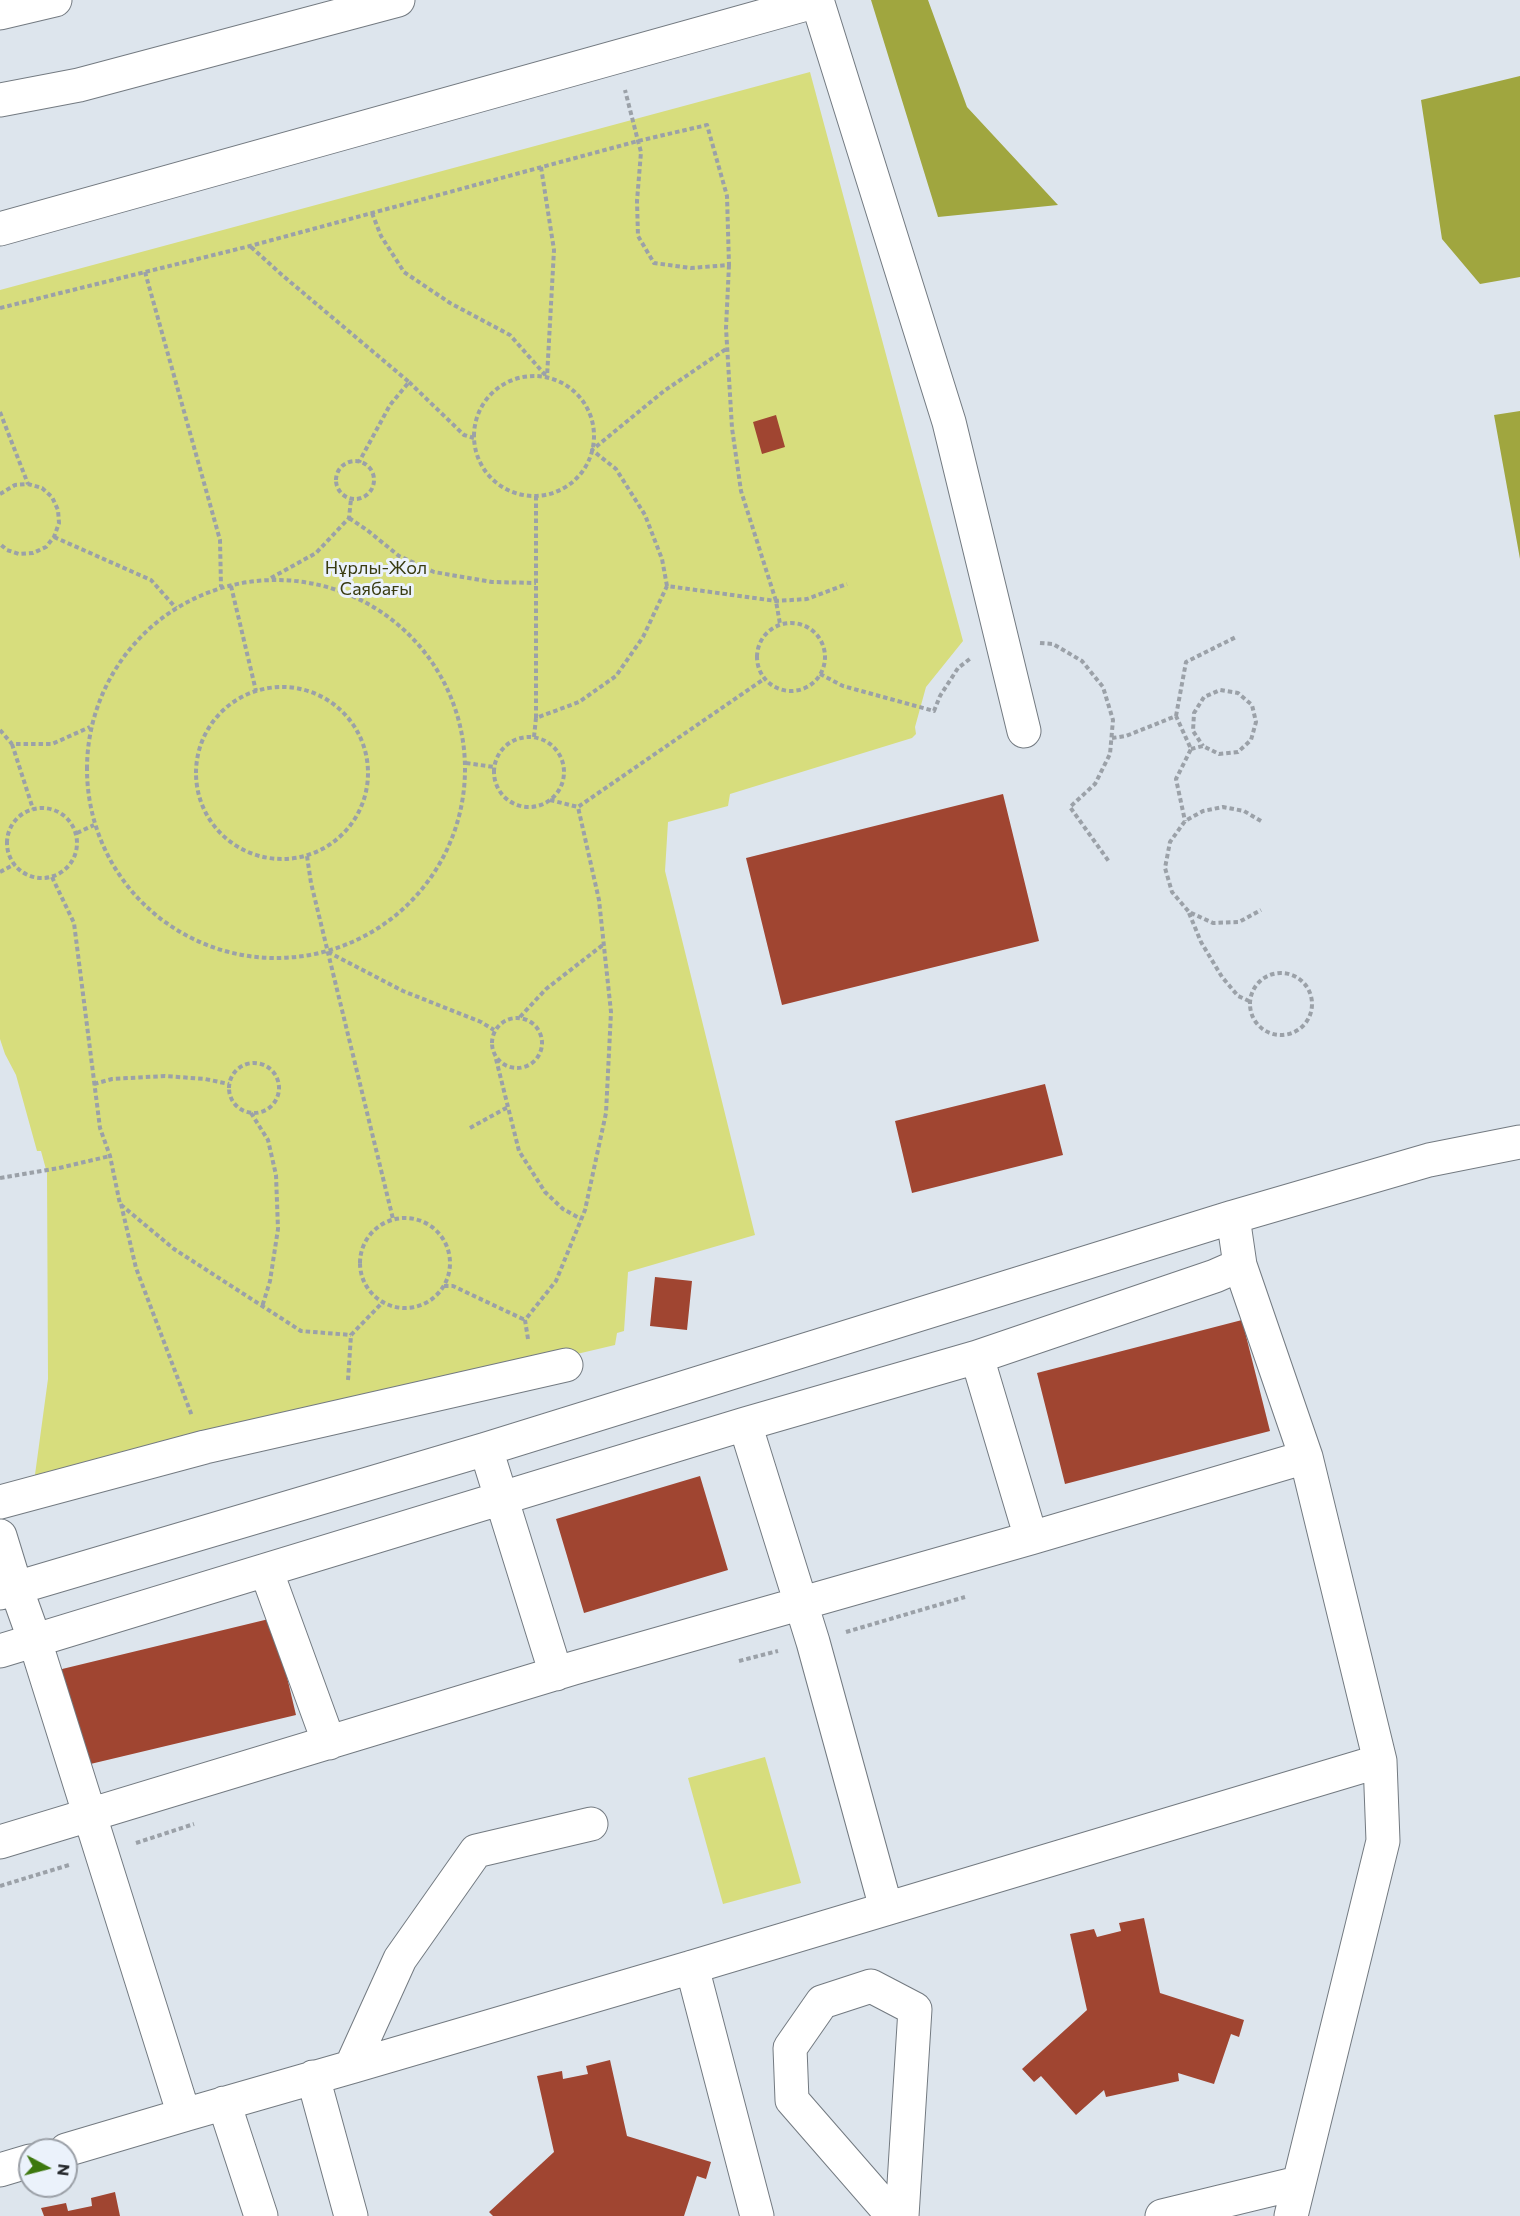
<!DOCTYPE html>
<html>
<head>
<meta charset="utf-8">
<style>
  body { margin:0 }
  #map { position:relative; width:1520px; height:2216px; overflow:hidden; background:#dde5ed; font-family:Commissioner,sans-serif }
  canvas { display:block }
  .north { position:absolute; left:18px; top:2138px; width:60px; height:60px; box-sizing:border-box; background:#ebf2fb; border:2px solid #9ba0a7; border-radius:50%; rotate:97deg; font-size:16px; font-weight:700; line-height:24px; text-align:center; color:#232629 }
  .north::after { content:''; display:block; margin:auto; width:21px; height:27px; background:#3d780e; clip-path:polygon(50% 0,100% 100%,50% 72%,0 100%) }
</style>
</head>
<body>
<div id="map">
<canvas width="1520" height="2216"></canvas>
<div class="north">N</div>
</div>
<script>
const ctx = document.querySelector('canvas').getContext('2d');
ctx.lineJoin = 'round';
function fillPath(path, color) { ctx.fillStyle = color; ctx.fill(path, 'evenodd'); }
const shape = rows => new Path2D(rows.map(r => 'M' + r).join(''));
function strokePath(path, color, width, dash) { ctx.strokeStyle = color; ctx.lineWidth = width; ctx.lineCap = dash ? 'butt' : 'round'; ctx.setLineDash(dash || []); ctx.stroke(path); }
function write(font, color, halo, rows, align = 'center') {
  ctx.font = font + ' Commissioner,sans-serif'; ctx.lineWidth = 6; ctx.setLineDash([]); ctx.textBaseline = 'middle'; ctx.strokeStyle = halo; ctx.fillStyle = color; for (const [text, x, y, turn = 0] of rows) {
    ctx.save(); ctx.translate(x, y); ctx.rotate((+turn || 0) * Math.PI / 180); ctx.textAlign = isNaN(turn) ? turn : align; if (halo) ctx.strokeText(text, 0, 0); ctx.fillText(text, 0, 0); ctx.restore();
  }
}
const green = shape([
  [810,72,963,641,926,687,915,727,916,734,912,738,730,794,728,806,668,822,665,871,755,1235,628,1272,624,1331,617,1333,615,1345,34,1482,48,1379,47,1173,41,1151,37,1151,16,1075,5,1054,0,1039,0,290],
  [765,1757,801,1883,723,1904,688,1778]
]);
const forest = shape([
  [871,0,928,0,967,107,1058,205,938,217],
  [1520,76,1520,277,1480,284,1442,239,1421,100],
  [1520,411,1520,559,1494,415]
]);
const building = shape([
  [776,415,785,447,762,454,753,422],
  [1003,794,1039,941,782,1005,746,858],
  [1045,1084,1063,1155,912,1193,895,1121],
  [655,1277,692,1281,687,1330,650,1326],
  [1242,1320,1270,1431,1065,1484,1037,1373],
  [700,1476,728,1570,584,1613,556,1519],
  [273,1618,296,1715,82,1766,58,1670],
  [1144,1918,1160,1993,1244,2020,1239,2037,1231,2034,1214,2084,1178,2073,1179,2081,1106,2097,1104,2090,1076,2115,1041,2076,1034,2082,1022,2069,1087,2010,1070,1934,1094,1929,1097,1937,1121,1931,1119,1923],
  [610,2060,627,2136,711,2162,706,2179,697,2176,684,2216,493,2216,489,2212,554,2152,537,2076,562,2071,563,2079,588,2074,586,2066],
  [115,2192,120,2216,44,2216,41,2208,66,2203,68,2211,92,2206,91,2198]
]);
const path = shape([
  [541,167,554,250,547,377],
  [372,213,381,236,404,272,450,303,510,335,547,377],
  [251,247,282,275,409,382,390,405,359,462],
  [729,265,726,328,732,428,741,491,776,601,780,624],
  [145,272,220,540,221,587],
  [0,308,250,246,638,141,707,125,727,196,729,265,691,268,654,263,638,236,637,201,641,152,638,141,625,90],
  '474 436a60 60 0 1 1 120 0a60 60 0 1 1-120 0Z',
  [409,382,464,435,474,438],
  [0,412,28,484],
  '336 480a19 19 0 1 1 38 0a19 19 0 1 1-38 0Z',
  [0,494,15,485,28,484,42,488,52,497,58,510,59,523,54,537,46,547,33,553,19,554,7,550,0,544],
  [349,518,367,530,399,556,434,572,492,582,536,583],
  [54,537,151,580,176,608],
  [271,578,316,553,349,518,351,499],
  '87 769a189 189 0 1 1 378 0a189 189 0 1 1-378 0Z',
  [231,586,256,691],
  [667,586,662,559,645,515,616,469,592,450,664,391,726,349],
  '757 657a34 34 0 1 1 68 0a34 34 0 1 1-68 0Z',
  [1040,643,1053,644,1082,661,1103,687,1113,720,1110,754,1095,784,1070,807,1110,863],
  [820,674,843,686,934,711,940,696,958,668,971,658],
  '196 773a86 86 0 1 1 172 0a86 86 0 1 1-172 0Z',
  [1176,716,1186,662,1236,637],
  [536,718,536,496],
  [0,730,12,744,52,744,90,727],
  [534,737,536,718,579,702,616,676,643,637,667,586,776,601,807,599,847,584],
  '494 772a35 35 0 1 1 70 0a35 35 0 1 1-70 0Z',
  [1112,738,1126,736,1176,716,1191,749,1176,779,1185,821],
  [12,744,33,809],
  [1191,749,1203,746,1219,754,1238,752,1251,740,1256,722,1252,705,1238,693,1220,690,1204,697,1194,713,1193,731,1203,746],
  [466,763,494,767],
  [550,800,578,807],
  '7 843a35 35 0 1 1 70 0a35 35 0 1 1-70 0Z',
  [1261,821,1244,811,1223,807,1203,811,1185,821,1170,842,1165,868,1172,892,1189,912,1213,923,1239,922,1261,910],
  [77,833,94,825],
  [307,856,311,883,393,1219],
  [0,872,15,864],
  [52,877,74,923,100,1128,110,1156,120,1204,174,1249,301,1331,351,1335],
  [1189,913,1201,942,1222,977,1238,996,1249,1001],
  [328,952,403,991,481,1022,494,1030],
  '1250 1004a31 31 0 1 1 62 0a31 31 0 1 1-62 0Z',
  [520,1017,546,989,604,944],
  '492 1043a25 25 0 1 1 50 0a25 25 0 1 1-50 0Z',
  [496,1059,519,1151,545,1192,563,1209,581,1219],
  '229 1088a25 25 0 1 1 50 0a25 25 0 1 1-50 0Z',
  [94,1084,112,1079,165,1076,205,1079,229,1084],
  [251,1113,268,1140,276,1175,278,1229,270,1281,262,1307],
  [470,1128,508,1107],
  [0,1178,59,1168,110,1156],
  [121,1204,136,1268,192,1416],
  '360 1263a45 45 0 1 1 90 0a45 45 0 1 1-90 0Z',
  [444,1286,453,1286,525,1320],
  [528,1339,525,1320,556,1281,585,1210,606,1113,611,1012,599,900,578,807,764,679],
  [348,1380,351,1335,382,1303],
  [846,1632,965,1597],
  [739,1661,778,1651],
  [136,1843,194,1824],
  [0,1886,69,1865]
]);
const minor = shape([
  [817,0,949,422,1024,731],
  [0,229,817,1],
  [1240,1265,1233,1217,1429,1160,1520,1142],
  [977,1357,1031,1538],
  [745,1424,813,1642,886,1908],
  [486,1449,556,1674],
  [0,1502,205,1447,566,1365],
  [0,1536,16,1588,486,1449,1233,1217],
  [266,1570,329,1743],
  [0,1593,16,1588,35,1641,184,2115,66,2150],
  [0,1651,745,1424,977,1357,1215,1276,1240,1265,1306,1457,1380,1761,1383,1841,1291,2216],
  [0,1842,574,1668,1031,1538,1306,1457],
  [692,1967,757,2216],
  [351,2067,692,1967,1380,1761],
  [313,2077,351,2216],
  [224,2103,261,2216],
  [184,2115,351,2067,400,1959,476,1851,591,1824],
  [0,2170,30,2161],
  [893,2216,792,2100,790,2048,822,2002,871,1986,915,2009,902,2216],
  [1162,2216,1298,2183]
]);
const major = shape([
  [0,13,55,0],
  [0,100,79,85,398,0]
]);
const parkNames = [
  ["Нұрлы-Жол",376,568],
  ["Саябағы",376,589]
];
fillPath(green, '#d7dd7d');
fillPath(forest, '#a0a63f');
fillPath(building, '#a04531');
strokePath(minor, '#737a81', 35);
strokePath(major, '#737a81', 35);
strokePath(path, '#9ba1a8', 4, [4.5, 3]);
strokePath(minor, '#fff', 33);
strokePath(major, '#fff', 33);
write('18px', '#393c11', '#ebf2fb', parkNames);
</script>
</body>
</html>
